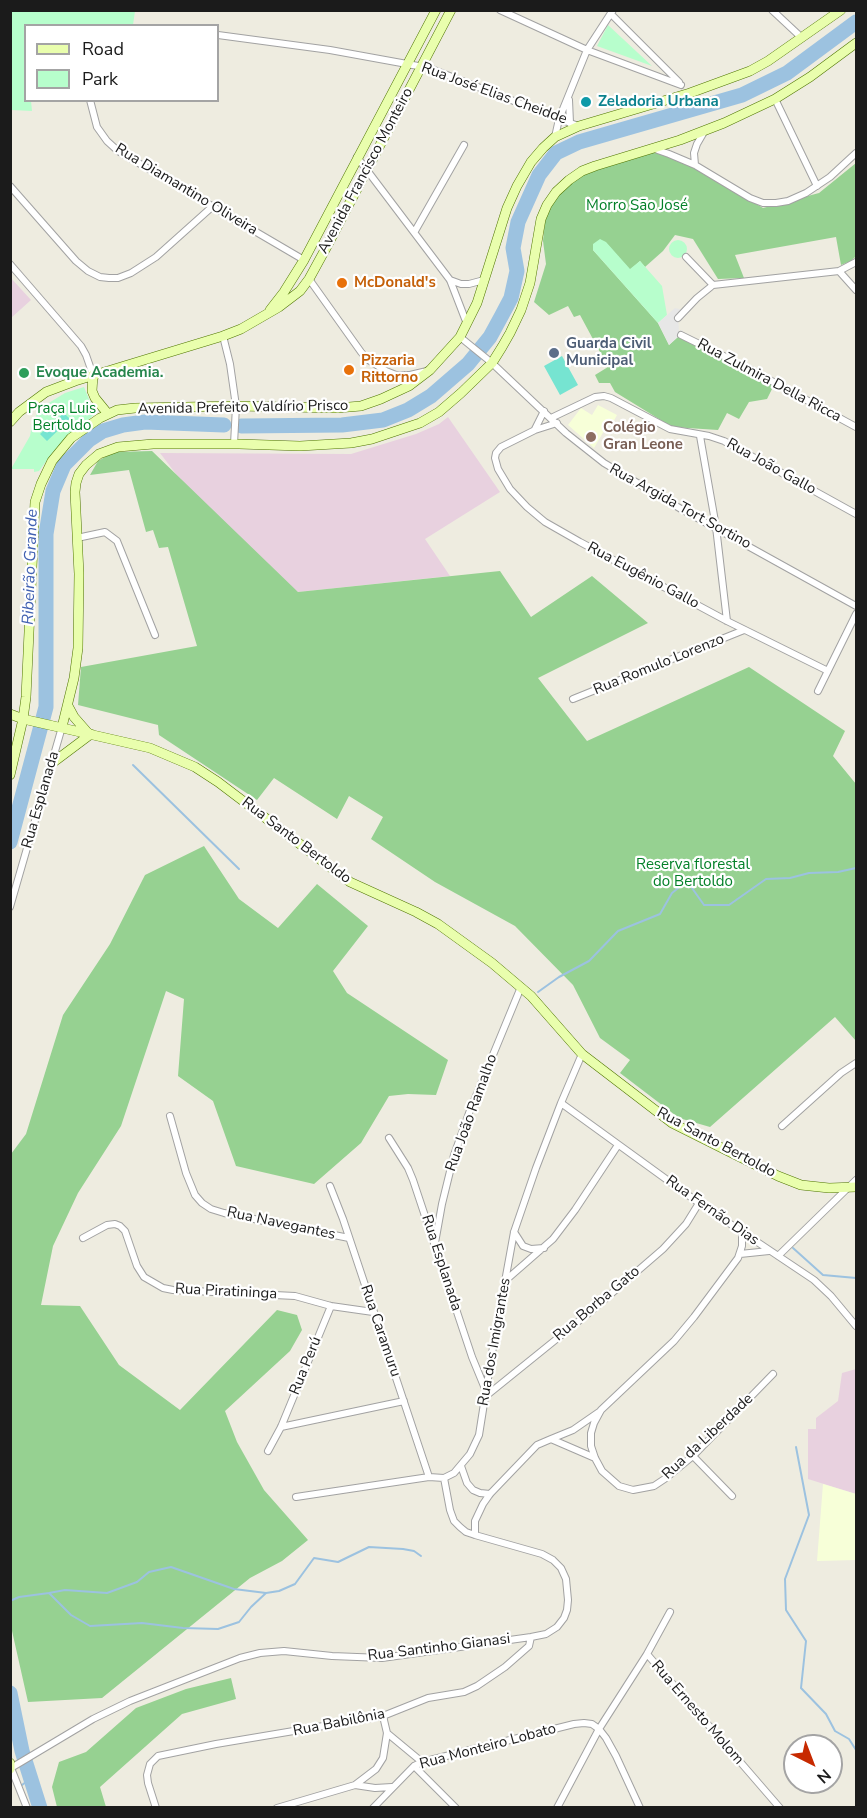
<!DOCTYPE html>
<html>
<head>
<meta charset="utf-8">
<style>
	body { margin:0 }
	#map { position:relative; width:867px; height:1818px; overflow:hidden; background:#eeece0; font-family:"Nunito Sans",sans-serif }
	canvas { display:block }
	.frame { position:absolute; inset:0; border:12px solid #1b1b1b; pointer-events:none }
	.legend { position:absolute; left:24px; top:24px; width:195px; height:78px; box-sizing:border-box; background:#fff; border:2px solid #a4a4a4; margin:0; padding:8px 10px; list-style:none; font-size:18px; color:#1b1b1b }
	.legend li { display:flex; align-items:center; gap:12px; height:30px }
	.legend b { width:30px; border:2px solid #a4a4a4 }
	.north { position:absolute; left:783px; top:1734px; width:60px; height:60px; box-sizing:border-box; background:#fff; border:2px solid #a4a4a4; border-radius:50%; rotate:138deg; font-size:16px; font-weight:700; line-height:24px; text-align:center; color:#1b1b1b }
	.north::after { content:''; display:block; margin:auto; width:21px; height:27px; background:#c72a00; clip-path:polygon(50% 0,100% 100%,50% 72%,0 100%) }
</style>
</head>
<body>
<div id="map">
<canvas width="867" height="1818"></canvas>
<div class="frame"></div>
<ul class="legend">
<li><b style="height:8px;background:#e9fead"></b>Road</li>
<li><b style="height:16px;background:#b7fecc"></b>Park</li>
</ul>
<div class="north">N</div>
</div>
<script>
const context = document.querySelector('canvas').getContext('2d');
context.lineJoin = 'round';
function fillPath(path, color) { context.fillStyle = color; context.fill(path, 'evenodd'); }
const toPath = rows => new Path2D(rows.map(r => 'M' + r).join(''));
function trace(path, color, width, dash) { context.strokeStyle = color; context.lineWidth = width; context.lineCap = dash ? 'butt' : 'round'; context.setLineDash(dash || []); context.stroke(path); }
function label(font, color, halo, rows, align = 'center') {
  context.font = font + ' "Nunito Sans",sans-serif'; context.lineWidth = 4.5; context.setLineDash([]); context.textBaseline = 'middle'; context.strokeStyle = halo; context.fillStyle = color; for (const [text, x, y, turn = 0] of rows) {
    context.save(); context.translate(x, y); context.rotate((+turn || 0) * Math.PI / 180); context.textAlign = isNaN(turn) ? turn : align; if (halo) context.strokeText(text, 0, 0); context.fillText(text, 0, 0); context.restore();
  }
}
const industrial = toPath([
	[10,277,31,300,11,318,10,318],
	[448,417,500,492,425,539,450,576,298,592,253,559,176,474,160,453,351,454,416,434,439,424],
	[856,1369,856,1494,808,1479,808,1429,816,1429,816,1418,838,1401,842,1373]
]);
const education = toPath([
	[598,405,617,415,611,426,608,424,594,448,568,425,581,408,592,415],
	[823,1484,856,1494,856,1560,817,1561]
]);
const forest = toPath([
	[646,151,677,157,711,176,763,208,819,193,856,163,856,256,851,261,841,265,836,237,735,255,744,278,718,279,693,239,675,235,663,251,645,267,640,261,630,270,606,243,593,250,658,323,669,345,679,336,774,385,767,399,749,402,739,419,727,413,718,430,672,427,615,392,610,383,599,383,595,375,608,367,580,315,574,317,568,306,549,315,534,302,546,264,543,241,545,221,554,200,571,180],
	[152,451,298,592,500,571,531,617,592,576,648,623,538,678,587,741,749,667,845,731,833,756,856,784,856,1041,835,1017,710,1127,679,1118,620,1073,630,1060,600,1038,573,985,515,926,435,882,371,839,383,817,349,796,337,819,274,778,257,800,159,735,158,725,78,705,81,667,197,646,168,547,159,548,153,530,146,532,129,470,90,475,98,461,114,452],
	[204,846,239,899,278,928,317,884,368,926,333,971,347,993,448,1060,436,1095,408,1094,389,1096,361,1143,314,1184,236,1166,213,1101,178,1076,184,999,166,991,121,1126,78,1193,53,1246,41,1305,80,1306,119,1365,180,1410,277,1310,297,1315,302,1330,290,1351,225,1411,237,1442,264,1490,308,1540,282,1561,250,1578,102,1698,28,1702,10,1622,11,1154,26,1134,63,1015,110,944,145,875],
	[231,1678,236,1699,182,1714,100,1787,106,1807,57,1807,52,1787,59,1762,86,1752,136,1708,186,1689]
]);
const park = toPath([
	[11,10,135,10,135,11,133,25,26,26,26,100,31,101,32,111,11,110],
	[608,25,652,66,597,46],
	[600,239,606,242,630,269,640,261,662,286,667,315,658,323,593,250,593,244],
	'669 249a9 9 0 1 1 18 0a9 9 0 1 1-18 0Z',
	[84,387,91,404,98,411,53,452,39,471,34,472,34,469,11,469,30,436,32,425,39,409,65,393]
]);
const pitch = toPath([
	[562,356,578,385,560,395,544,366],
	[64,413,70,419,47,441,40,434]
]);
const parking = toPath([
	[675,308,683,310,678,315,679,331,683,330,679,336,669,345,658,323]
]);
const stream = toPath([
	[133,765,239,869],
	[538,992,559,977,589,961,618,931,660,914,672,893,687,881,704,905,729,905,766,879,790,878,809,873,838,872,856,868],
	[793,1248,823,1275,856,1278],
	[796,1447,809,1515,785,1579,786,1610,806,1641,801,1688,826,1714,835,1731,849,1739,856,1750],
	[49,1593,65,1590,107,1593,137,1582,149,1572,171,1567,234,1589,266,1593],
	[10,1601,19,1597,49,1593,71,1615,90,1626,142,1623,183,1628,218,1629,239,1622,251,1607,266,1593,279,1591,295,1584,314,1558,338,1562,369,1547,403,1549,414,1551,421,1556],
	[22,1785,31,1778]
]);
const river = toPath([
	[241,426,342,425,383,420,408,410,431,396,468,364,490,337,502,315,511,298,517,271,513,248,518,222,539,175,556,153,579,142,742,95,787,73,856,22],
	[10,842,46,707,46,534,53,491,64,465,89,440,103,431,123,425,145,422,224,425],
	[10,1693,22,1751,40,1808]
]);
const street = toPath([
	[500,10,587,50,681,85],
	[772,10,802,38],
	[611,14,679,82],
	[218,35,330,50,429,68,578,126],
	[775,99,817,186],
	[90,100,97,127,107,141,118,151,304,260],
	[569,100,570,123],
	[555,137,559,119,587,50,613,10],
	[652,148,669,154,695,165,750,198,763,203,776,203,788,201,806,193,830,177,856,153],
	[357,157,450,280,467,324],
	[695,165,694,153,697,144,704,132],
	[10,186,76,261,88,271,100,277,109,278,118,278,131,273,156,257,213,206],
	[415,231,464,145],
	[686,257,713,285],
	[10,264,81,346,86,355,93,375],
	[839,271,856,290],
	[309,279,361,352,367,359,386,371,396,375,410,375,427,371],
	[450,280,461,284,469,284,484,280],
	[678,318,697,298,713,285,839,271,856,262],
	[681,335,744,366,856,427],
	[223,336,230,364,236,406,234,444],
	[460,337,492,363,566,433,604,463,681,509,856,606],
	[551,418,595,397,604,396,611,398,670,429,709,436,724,441,856,514],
	[557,423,535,430,501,447,496,453,495,458,498,469,510,489,527,507,545,522,580,542,727,621,828,671],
	[535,429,544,411],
	[700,436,716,527,727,621],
	[77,538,105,532,117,541,155,635],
	[818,691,856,614],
	[573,699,744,630],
	[10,907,62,727],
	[561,1103,699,1203,814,1280,831,1296,856,1326],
	[170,1116,186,1173,195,1195,202,1203,211,1209,224,1213,349,1238],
	[782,1126,841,1073,856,1063],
	[389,1138,408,1168,413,1180,472,1357,486,1391],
	[330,1186,343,1219,429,1477],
	[514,1232,523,1246,531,1249,544,1248],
	[742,1232,742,1246,738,1258,694,1317,674,1341,601,1410,594,1423,591,1433,591,1446,595,1458,602,1471,619,1486,633,1490,654,1486,666,1478,693,1456,773,1374],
	[83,1238,107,1225,115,1224,120,1226,125,1231,137,1266,144,1277,163,1288,173,1290,295,1296,331,1306,373,1312],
	[435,1243,442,1204,454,1155,469,1113,521,987],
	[740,1254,769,1251],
	[778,1256,856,1180],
	[506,1280,553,1239,575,1210,618,1145],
	[486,1396,590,1312,663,1249,686,1224,699,1203],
	[281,1427,404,1401],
	[551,1439,573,1430,599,1412],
	[268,1451,281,1427,331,1306],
	[693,1456,732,1496],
	[461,1466,467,1483,473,1490,480,1493,490,1494],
	[296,1497,429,1477,444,1478,454,1473,470,1454,479,1435,492,1353,514,1232,536,1168,561,1103,582,1054],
	[475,1535,475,1521,483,1504,490,1494,537,1445,551,1439,595,1458],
	[670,1612,647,1654,780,1808],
	[387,1733,422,1762],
	[414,1766,456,1808],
	[355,1785,376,1769,383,1758,387,1733,383,1716],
	[27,1808,11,1768,93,1719,130,1701,240,1658,260,1653,284,1651,332,1656,382,1658,531,1637,546,1634,557,1627,564,1618,567,1610,568,1600,566,1579,561,1568,553,1560,542,1554,475,1535,466,1532,460,1527,454,1521,450,1510,444,1478],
	[156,1808,148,1783,147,1775,150,1764,158,1756,216,1744,383,1716,428,1698,464,1692,477,1686,505,1667,529,1646,531,1637],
	[277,1808,355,1785,375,1788,392,1787],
	[373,1808,414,1766,422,1762,574,1724,584,1723,592,1724,599,1729,606,1738,616,1756,640,1808],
	[557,1808,599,1729,647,1654]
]);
const secondary = toPath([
	[270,310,284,292,304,260,436,10],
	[93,375,92,391,95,398,108,414],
	[10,422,19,412,46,392,75,381,223,336,241,329,279,307,300,291,309,279,326,248,451,10],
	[68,706,74,717,88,733],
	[10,714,23,719,150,748,195,767,218,782,350,882,416,912,438,924,492,963,531,996,582,1054,672,1123,778,1176,801,1185,829,1188,856,1187],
	[62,727,74,678,78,648,79,574,75,492,76,483,79,474,86,465,99,454,118,447,153,444,239,444,300,446,351,443,372,439,420,423,439,412,461,393,492,363,502,347,510,333,521,310,530,283,541,219,547,205,556,192,569,180,582,171,595,166,680,140,724,123,775,99,810,77,856,43],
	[51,764,91,734],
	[10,775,23,719,26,697,35,502,41,484,52,461,71,438,100,418,117,410,135,408,236,406,337,408,361,406,381,399,409,386,430,370,460,337,477,303,507,208,517,186,531,162,543,148,555,137,579,126,690,93,750,71,768,61,841,10],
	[10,1763,10,1769]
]);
const markers = [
	[586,102,6,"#0f9aa8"],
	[342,283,6,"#e8710a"],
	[554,353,6,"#5c6f8a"],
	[349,370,6,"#e8710a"],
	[24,373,6,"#2e9e5b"],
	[591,437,6,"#8d6e63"]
];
const streetNames = [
	["Rua José Elias Cheidde",494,94,20],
	["Avenida Francisco Monteiro",366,171,-62],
	["Rua Diamantino Oliveira",186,190,31],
	["Rua Zulmira Della Ricca",769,381,28],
	["Avenida Prefeito Valdírio Prisco",243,408,-1],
	["Rua João Gallo",771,467,29],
	["Rua Argida Tort Sortino",680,507,29],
	["Rua Eugênio Gallo",643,576,28],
	["Rua Romulo Lorenzo",659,665,-22],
	["Rua Esplanada",41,800,-74],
	["Rua Santo Bertoldo",296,841,37],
	["Rua João Ramalho",472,1113,-70],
	["Rua Santo Bertoldo",716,1143,28],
	["Rua Fernão Dias",712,1211,35],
	["Rua Navegantes",281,1224,12],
	["Rua Esplanada",441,1263,72],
	["Rua Piratininga",226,1292,3],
	["Rua Borba Gato",597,1304,-40],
	["Rua Caramuru",380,1331,71],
	["Rua dos Imigrantes",495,1342,-80],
	["Rua Perú",306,1366,-68],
	["Rua da Liberdade",708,1437,-43],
	["Rua Santinho Gianasi",439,1648,-7],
	["Rua Ernesto Molom",697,1713,49],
	["Rua Babilônia",339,1723,-11],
	["Rua Monteiro Lobato",488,1747,-15]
];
const cultureNames = [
	["Zeladoria Urbana",598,102]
];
const parkNames = [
	["Morro São José",637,206],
	["Praça Luis",62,409],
	["Bertoldo",62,426],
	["Reserva florestal",693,865],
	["do Bertoldo",693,882]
];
const foodNames = [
	["McDonald's",354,283],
	["Pizzaria",361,361],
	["Rittorno",361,378]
];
const serviceNames = [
	["Guarda Civil",566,344],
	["Municipal",566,361]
];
const leisureNames = [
	["Evoque Academia.",36,373]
];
const educationNames = [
	["Colégio",603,428],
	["Gran Leone",603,445]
];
const waterNames = [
	["Ribeirão Grande",31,567,-88]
];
fillPath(industrial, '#e8d1df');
fillPath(education, '#f7ffd8');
fillPath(forest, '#96d191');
fillPath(park, '#b7fecc');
fillPath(pitch, '#76e4d1');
fillPath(parking, '#e7e7e7');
trace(stream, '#9cc2e0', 2);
trace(river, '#9cc2e0', 15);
trace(street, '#a2a2a2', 8);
trace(secondary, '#4f7500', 10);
trace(street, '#fff', 6);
trace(secondary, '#e9fead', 9);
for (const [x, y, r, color] of markers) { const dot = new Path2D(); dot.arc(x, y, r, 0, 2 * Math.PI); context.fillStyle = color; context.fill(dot); trace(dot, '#fff', 2); }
label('15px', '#1b1b1b', '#fff', streetNames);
label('bold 15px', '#0d838f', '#fff', cultureNames, 'left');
label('15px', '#038028', '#fff', parkNames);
label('bold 15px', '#c56008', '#fff', foodNames, 'left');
label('bold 15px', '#4e5e75', '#fff', serviceNames, 'left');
label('bold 15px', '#27864d', '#fff', leisureNames, 'left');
label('bold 15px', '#785e54', '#fff', educationNames, 'left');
label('italic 16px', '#4161b1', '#fff', waterNames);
</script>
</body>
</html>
